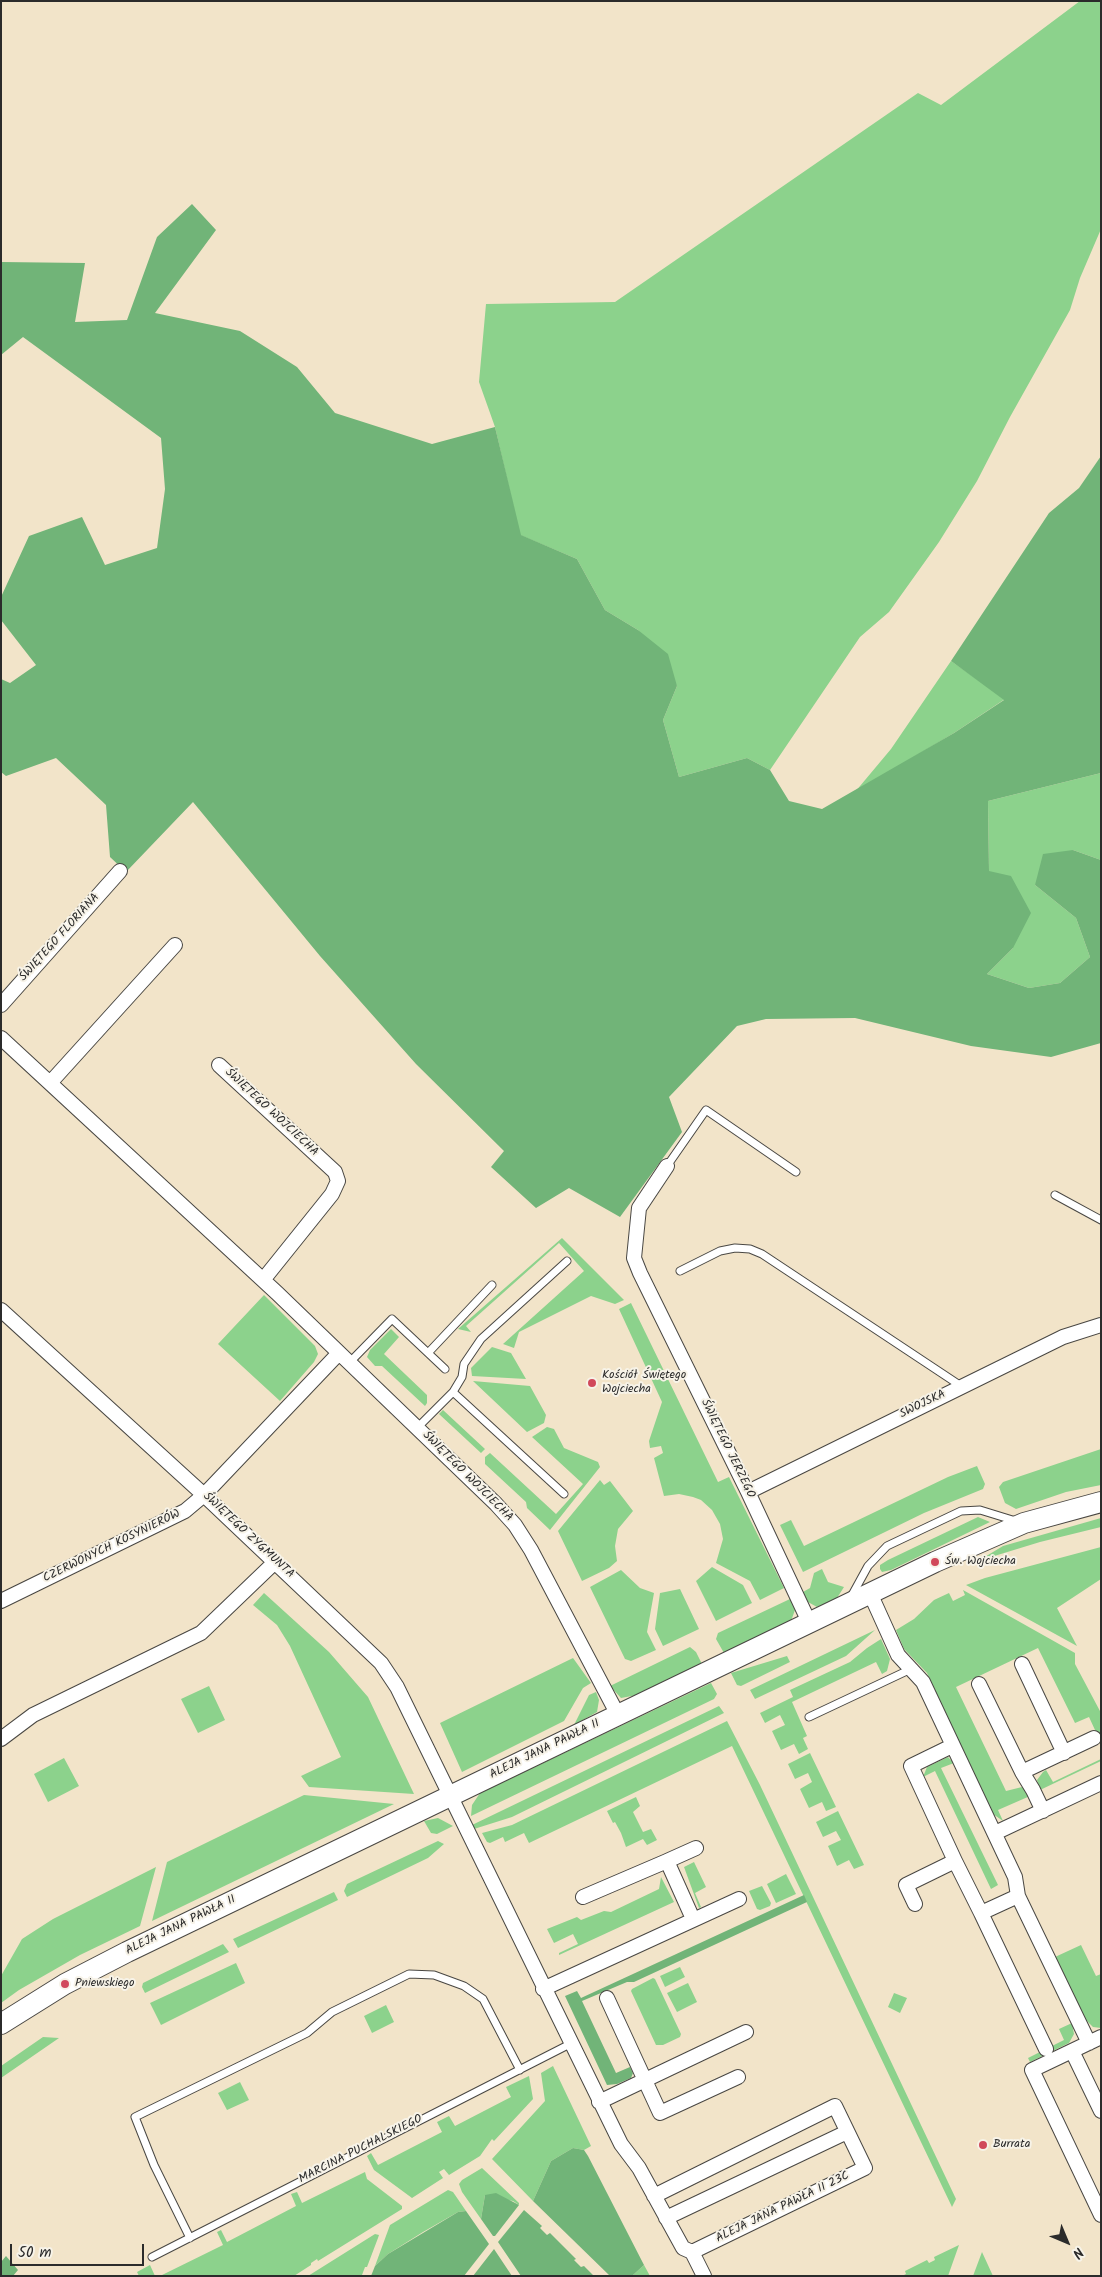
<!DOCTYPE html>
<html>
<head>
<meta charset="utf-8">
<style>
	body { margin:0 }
	#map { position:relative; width:1102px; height:2277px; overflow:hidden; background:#f2e4c9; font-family:Kalam,sans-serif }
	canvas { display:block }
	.frame { position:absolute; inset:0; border:2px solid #2b2b2b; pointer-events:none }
	.north { position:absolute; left:1042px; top:2217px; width:50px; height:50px; -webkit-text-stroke:4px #f7f3e8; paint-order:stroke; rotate:135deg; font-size:14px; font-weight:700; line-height:20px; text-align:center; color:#2b2b2b }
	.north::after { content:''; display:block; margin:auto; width:18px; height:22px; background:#2b2b2b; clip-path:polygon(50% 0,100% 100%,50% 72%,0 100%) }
	.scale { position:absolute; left:10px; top:2244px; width:134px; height:22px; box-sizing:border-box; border:2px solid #2b2b2b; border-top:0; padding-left:6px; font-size:15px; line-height:18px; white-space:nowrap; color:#2b2b2b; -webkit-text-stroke:4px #f7f3e8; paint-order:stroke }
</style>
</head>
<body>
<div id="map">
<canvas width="1102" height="2277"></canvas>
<div class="frame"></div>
<div class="north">N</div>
<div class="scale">50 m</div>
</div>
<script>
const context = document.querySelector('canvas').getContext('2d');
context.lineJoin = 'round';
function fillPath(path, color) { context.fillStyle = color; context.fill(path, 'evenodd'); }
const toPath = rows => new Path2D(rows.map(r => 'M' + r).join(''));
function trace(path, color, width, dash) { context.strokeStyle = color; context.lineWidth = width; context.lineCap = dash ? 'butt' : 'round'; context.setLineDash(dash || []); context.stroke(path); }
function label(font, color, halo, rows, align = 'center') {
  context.font = font + ' Kalam,sans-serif'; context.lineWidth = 4; context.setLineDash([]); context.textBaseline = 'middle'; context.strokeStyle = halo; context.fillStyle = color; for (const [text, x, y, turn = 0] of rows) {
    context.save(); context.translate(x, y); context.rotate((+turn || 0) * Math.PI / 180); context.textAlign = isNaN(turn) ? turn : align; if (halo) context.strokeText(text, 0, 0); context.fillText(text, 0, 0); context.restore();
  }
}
const green = toPath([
	[1080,1,1101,1,1101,229,1080,278,1070,310,1010,417,977,481,939,542,889,612,860,637,770,770,747,758,679,777,663,720,677,686,638,630,605,610,577,559,520,535,495,427,479,382,486,304,615,302,918,93,941,105],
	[951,661,1005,699,954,733,855,792,891,749],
	[1101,773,1101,860,1073,850,1035,885,1076,918,1090,957,1060,983,1029,988,987,974,1013,948,989,871,988,801],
	[562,1238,624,1300,615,1304,591,1296,519,1332,514,1348,503,1344,584,1271,559,1243,466,1326,471,1332,458,1329],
	[264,1295,315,1346,318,1354,314,1362,280,1401,218,1344],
	[631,1303,718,1482,729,1477,784,1588,760,1600,750,1581,716,1563,723,1539,720,1524,712,1510,701,1500,693,1497,679,1494,664,1496,654,1458,663,1453,661,1446,650,1448,649,1441,662,1402,619,1309],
	[391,1329,399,1337,384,1354,427,1395,427,1403,425,1406,382,1366,375,1366,367,1357,370,1350],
	[492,1347,511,1353,526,1379,472,1376,471,1368],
	[473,1381,530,1386,546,1415,544,1423,527,1432],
	[443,1410,485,1449,481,1453,439,1414],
	[547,1427,554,1429,564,1448,598,1462,600,1467,550,1530,527,1508,526,1502,485,1464,485,1457,490,1453,556,1514,583,1484,532,1437],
	[1101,1449,1101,1485,1066,1492,1016,1509,1005,1503,999,1487,1003,1482],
	[977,1466,985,1484,983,1489,924,1513,803,1572,780,1525,791,1520,804,1546,948,1477],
	[600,1480,604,1485,610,1481,633,1511,618,1529,615,1546,617,1561,609,1568,582,1581,558,1531],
	[978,1517,990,1522,891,1570,882,1572,880,1569,880,1565,888,1560],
	[1101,1518,1101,1527,1040,1542,978,1561,1003,1546],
	[1101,1547,1101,1579,1057,1608,1077,1646,966,1585,985,1578],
	[712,1567,743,1585,752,1603,716,1621,696,1581],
	[822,1569,828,1582,844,1587,837,1598,817,1607,808,1602,803,1592,810,1588,814,1573],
	[621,1570,640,1588,654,1593,647,1632,656,1650,631,1661,625,1659,590,1587],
	[680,1589,699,1629,663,1646,655,1629,660,1593],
	[963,1590,1075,1653,1075,1664,1101,1713,1101,1743,1089,1717,1075,1723,1038,1648,956,1687,1006,1791,1022,1787,1030,1796,998,1810,1003,1821,993,1814,927,1673,904,1649,896,1630,914,1619,934,1600,949,1593,953,1601,965,1595],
	[264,1593,329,1652,368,1697,414,1794,309,1787,301,1776,341,1757,290,1646,277,1625,253,1605],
	[790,1599,795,1610,791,1621,724,1653,716,1639,718,1633],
	[875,1630,846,1656,755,1699,750,1690],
	[881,1639,890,1659,887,1671,882,1674,876,1662,792,1702,807,1736,803,1738,808,1749,799,1754,794,1744,781,1750,772,1731,785,1725,780,1715,765,1723,760,1713,793,1697,790,1690,850,1662,867,1648],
	[690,1647,696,1652,702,1664,637,1695,621,1698,610,1686],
	[787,1656,790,1662,741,1686,737,1685,731,1673],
	[573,1658,591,1683,583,1688,564,1721,462,1772,440,1723],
	[711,1683,717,1694,714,1699,471,1816,472,1805,480,1793],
	[209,1686,225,1720,198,1733,181,1699],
	[596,1692,599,1700,597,1712,574,1725,589,1695],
	[719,1706,724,1713,512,1817,474,1829,472,1825],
	[727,1721,760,1785,956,2199,952,2207,732,1746,529,1843,524,1833,505,1842,503,1837,490,1843,487,1842,482,1833,512,1825],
	[810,1753,836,1807,826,1811,822,1802,809,1808,800,1789,812,1782,808,1773,795,1779,788,1764],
	[948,1757,954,1763,941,1768,998,1885,991,1889,935,1771,923,1777,927,1767],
	[64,1758,79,1786,48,1802,34,1774],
	[1101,1759,1101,1761,1040,1790,1037,1780,1043,1772,1046,1770,1053,1782],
	[304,1795,394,1804,152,1921,167,1862],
	[636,1797,640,1806,633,1812,643,1832,651,1829,657,1840,647,1845,643,1839,626,1847,621,1833,615,1822,613,1823,607,1811],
	[838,1811,864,1865,854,1869,849,1860,837,1866,828,1846,841,1840,836,1831,823,1837,816,1822],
	[438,1818,453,1826,437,1834,431,1833,424,1821],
	[438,1841,444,1844,428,1858,347,1897,344,1891,347,1884],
	[694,1862,706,1887,695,1893,701,1907,699,1908,684,1867],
	[156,1867,140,1926,80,1955,19,1990,1,2003,1,1976,22,1939,53,1919],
	[786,1874,796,1894,776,1903,767,1884],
	[661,1877,674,1902,559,1955,559,1953,578,1944,573,1934,554,1943,547,1929,577,1917,581,1920,604,1911,611,1912,659,1889],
	[762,1886,771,1903,770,1906,760,1910,757,1909,749,1891],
	[334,1892,338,1900,238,1948,233,1939],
	[223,1944,229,1952,145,1993,142,1987,143,1983],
	[1081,1945,1096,1976,1101,1974,1101,2028,1093,2027,1086,2020,1055,1957],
	[236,1963,245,1983,161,2025,150,2003],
	[680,1967,685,1977,665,1987,660,1976],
	[653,1978,655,1979,681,2034,680,2037,663,2045,656,2045,631,1991,632,1989],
	[688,1983,697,2002,677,2012,667,1993],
	[894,1993,907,1998,900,2013,888,2007],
	[386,2005,394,2022,372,2033,364,2016],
	[1072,2023,1074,2034,1069,2043,1030,2062,1028,2058,1064,2040,1059,2029],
	[43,2037,59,2038,1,2078,1,2066],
	[553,2066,591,2146,584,2150,573,2148,551,2161,533,2201,492,2159,545,2101,541,2073],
	[529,2076,533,2099,494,2141,492,2139,480,2156,449,2175,444,2169,439,2172,443,2178,412,2198,374,2170,367,2156,371,2153,378,2165,442,2132,437,2122,449,2116,455,2126,511,2097,506,2087],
	[240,2082,249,2100,227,2110,218,2093],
	[482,2168,519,2203,519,2205,513,2201,485,2195,481,2219,462,2192,459,2184,462,2180],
	[365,2172,367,2179,402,2206,402,2209,318,2261,317,2259,311,2263,311,2265,294,2276,160,2276,223,2245,217,2232,221,2230,227,2242,296,2206,291,2194,297,2192,302,2203],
	[448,2190,453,2192,466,2211,458,2212,423,2232,388,2254,375,2266,390,2225],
	[375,2234,379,2235,378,2238,367,2267,365,2267,362,2275,363,2276,308,2276],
	[959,2245,948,2276,902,2276,906,2274,905,2271,927,2260,929,2263,935,2260,934,2257],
	[982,2252,993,2276,973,2276],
	[150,2265,155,2276,139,2276,137,2272],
	[644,2265,650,2276,632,2276]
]);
const forest = toPath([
	[192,204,216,230,155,313,240,331,297,367,335,413,432,444,495,427,521,535,577,559,605,610,638,630,668,654,677,686,663,720,679,777,747,758,770,770,789,801,822,809,954,733,1004,700,951,661,1049,513,1079,488,1101,456,1101,773,988,801,989,871,1011,876,1031,913,1013,948,987,974,1029,988,1060,983,1090,957,1076,918,1035,885,1043,854,1073,850,1101,860,1101,1043,1051,1057,971,1046,855,1018,766,1019,737,1026,669,1097,682,1132,620,1217,569,1188,536,1208,491,1167,504,1151,416,1064,320,956,193,802,126,872,110,857,106,805,56,758,6,776,1,772,1,679,10,683,36,665,1,620,1,597,29,536,82,517,105,565,157,548,165,489,161,438,23,337,1,355,1,262,85,263,75,322,127,320,157,237],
	[804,1895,807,1902,634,1982,627,1982,582,2001,616,2073,630,2067,633,2073,631,2078,617,2084,607,2085,565,1996,577,1991,581,1998],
	[573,2148,584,2150,588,2156,644,2265,632,2276,610,2276,533,2201,551,2161],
	[496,2193,519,2205,495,2236,493,2236,481,2219,485,2195],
	[524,2210,542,2226,540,2228,547,2235,550,2233,576,2259,574,2260,581,2267,584,2266,594,2276,521,2276,498,2242],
	[466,2211,489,2244,464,2276,371,2276,375,2266,388,2254,458,2212],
	[494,2249,512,2276,473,2276],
	[6,2256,18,2270,13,2276,1,2276,1,2262]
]);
const lane = toPath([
	[667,1166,706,1110,796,1172],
	[1055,1195,1101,1220],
	[680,1271,720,1251,735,1248,750,1249,762,1254,961,1386],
	[428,1353,492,1285],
	[349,1363,392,1319,445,1369],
	[453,1392,462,1377,464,1364,481,1339,567,1261],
	[417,1428,453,1392,564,1494],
	[851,1597,868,1566,887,1546,961,1511,980,1510,1019,1522],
	[809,1717,911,1669],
	[190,2238,154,2165,135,2117,307,2033,332,2012,409,1974,434,1975,464,1986,483,1999,520,2070],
	[152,2257,570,2044]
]);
const street = toPath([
	[1,1005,120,871],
	[1,1038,277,1293,496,1504,515,1525,531,1550,618,1715],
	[219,1065,335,1172,338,1181,332,1194,263,1280],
	[50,1083,175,945],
	[667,1166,639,1208,634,1258,640,1273,748,1492,809,1622],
	[1,1310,204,1495,381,1663,397,1687,621,2144,639,2168,683,2248,692,2252,704,2276],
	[748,1492,1063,1337,1101,1325],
	[870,1593,898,1655,923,1682,1015,1877,1018,1896,1089,2043],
	[1,1601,185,1511,204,1495,339,1353],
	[1022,1664,1064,1753],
	[979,1684,1022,1772,1033,1790,1043,1811],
	[1,1739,33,1715,201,1633,275,1562],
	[952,1746,911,1766,955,1861],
	[1022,1772,1094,1738],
	[995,1833,1101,1783],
	[1018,1896,981,1913,1046,2049],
	[583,1897,667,1861],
	[915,1904,906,1885,955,1861,981,1913],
	[693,1919,667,1861,696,1848],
	[543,1989,739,1899],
	[607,1998,660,2113,738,2077],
	[1101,2037,1032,2070,1101,2215],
	[1072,2051,1101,2111],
	[599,2102,746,2032],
	[654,2196,835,2106,865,2168,692,2252],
	[666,2218,847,2132]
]);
const secondary = toPath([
	[1,2024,65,1984,127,1952,935,1562,1024,1523,1101,1502]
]);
const markers = [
	[592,1383,5,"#d1495b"],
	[935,1562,5,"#d1495b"],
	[65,1984,5,"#d1495b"],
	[983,2145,5,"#d1495b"]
];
const streetNames = [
	["ŚWIĘTEGO FLORIANA",60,938,-48],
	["ŚWIĘTEGO WOJCIECHA",271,1113,43],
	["SWOJSKA",923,1405,-26],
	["ŚWIĘTEGO JERZEGO",727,1449,64],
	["ŚWIĘTEGO WOJCIECHA",467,1477,45],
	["ŚWIĘTEGO ZYGMUNTA",248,1536,43],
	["CZERWONYCH KOSYNIERÓW",112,1547,-26],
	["ALEJA JANA PAWŁA II",545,1750,-26],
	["ALEJA JANA PAWŁA II",181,1926,-26],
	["MARCINA PUCHALSKIEGO",361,2150,-27],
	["ALEJA JANA PAWŁA II 23C",783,2208,-26]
];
const poiNames = [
	["Kościół Świętego",602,1376],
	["Wojciecha",602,1390],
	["Św. Wojciecha",945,1562],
	["Pniewskiego",75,1984],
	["Burrata",993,2145]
];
fillPath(green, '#8cd28c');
fillPath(forest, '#71b478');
trace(lane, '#494743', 9);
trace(street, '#494743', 16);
trace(secondary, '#494743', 22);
trace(lane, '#fff', 7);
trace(street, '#fff', 14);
trace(secondary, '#fff', 20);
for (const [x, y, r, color] of markers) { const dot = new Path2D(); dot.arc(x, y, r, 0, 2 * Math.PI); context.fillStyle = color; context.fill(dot); trace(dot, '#f7f3e8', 2); }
label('12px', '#2b2b2b', '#f7f3e8', streetNames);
label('12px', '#2b2b2b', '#f7f3e8', poiNames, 'left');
</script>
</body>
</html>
